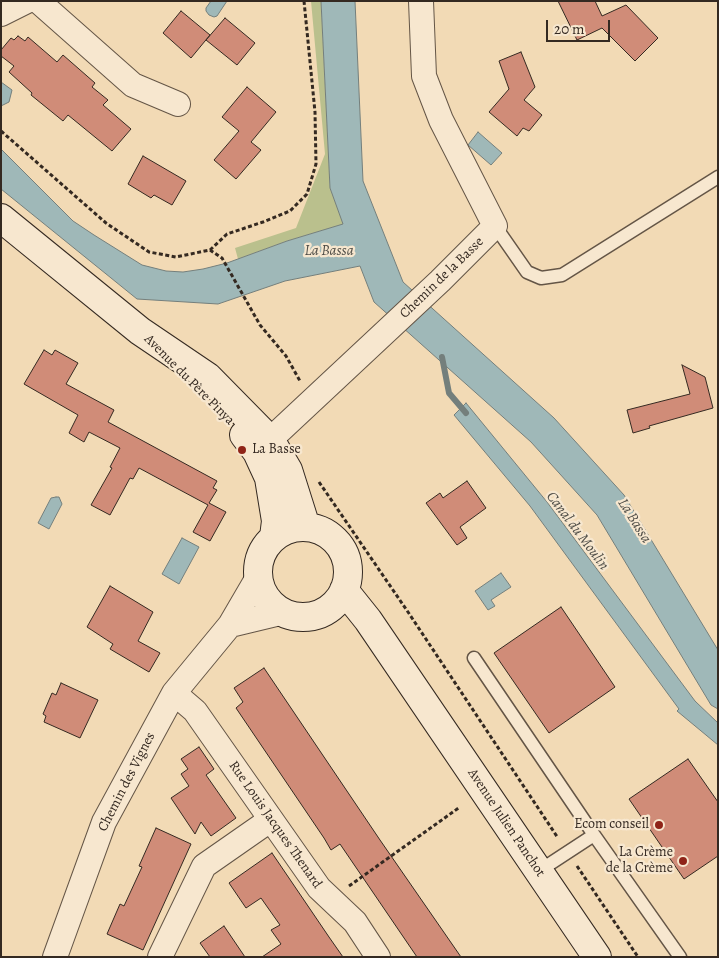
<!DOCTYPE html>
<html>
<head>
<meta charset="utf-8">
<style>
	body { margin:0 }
	#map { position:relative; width:719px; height:958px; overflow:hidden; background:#f2dab5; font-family:Alegreya,serif }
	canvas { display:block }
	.frame { position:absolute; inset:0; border:2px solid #342921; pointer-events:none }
	.scale { position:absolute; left:546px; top:20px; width:64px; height:22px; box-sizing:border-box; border:2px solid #342921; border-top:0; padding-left:6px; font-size:15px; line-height:18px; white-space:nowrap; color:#342921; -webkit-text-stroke:4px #f7e7cf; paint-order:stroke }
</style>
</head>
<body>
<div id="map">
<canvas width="719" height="958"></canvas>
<div class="frame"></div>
<div class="scale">20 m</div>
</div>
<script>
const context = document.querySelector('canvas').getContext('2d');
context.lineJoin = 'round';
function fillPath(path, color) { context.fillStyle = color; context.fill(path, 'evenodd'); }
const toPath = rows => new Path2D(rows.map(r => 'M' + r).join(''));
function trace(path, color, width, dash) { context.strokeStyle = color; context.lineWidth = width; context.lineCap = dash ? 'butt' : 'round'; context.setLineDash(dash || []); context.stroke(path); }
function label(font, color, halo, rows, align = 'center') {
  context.font = font + ' Alegreya,serif'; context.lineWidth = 4.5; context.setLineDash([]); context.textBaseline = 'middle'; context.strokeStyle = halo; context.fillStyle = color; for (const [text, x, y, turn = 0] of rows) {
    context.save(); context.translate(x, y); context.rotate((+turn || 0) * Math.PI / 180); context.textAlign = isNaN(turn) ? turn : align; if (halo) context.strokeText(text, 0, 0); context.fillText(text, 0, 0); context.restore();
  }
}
const green = toPath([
	[311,1,321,1,330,188,344,224,287,241,238,259,235,248,296,228,325,154]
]);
const water = toPath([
	[211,1,227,1,217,16,214,17,209,15,206,11,206,8,211,1],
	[321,1,355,1,363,181,403,282,554,418,624,495,718,650,718,709,711,705,597,515,531,442,374,302,360,266,285,281,218,304,137,299,1,189,1,149,73,221,94,235,142,265,166,271,183,272,203,269,227,263,287,241,343,224,330,188,321,1],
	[1,82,12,90,9,102,1,106,1,82],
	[478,132,502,153,491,165,468,145,478,132],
	[466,403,547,502,695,701,718,723,718,745,677,711,679,709,530,506,454,415,466,403],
	[56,497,59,497,62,504,49,529,38,523,51,498,56,497],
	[182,538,199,547,179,584,162,574,182,538],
	[501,573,511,587,491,600,495,606,488,610,475,591,501,573]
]);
const stream = toPath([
	[442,357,449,393,466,413]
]);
const building = toPath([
	[558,1,595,1,602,16,626,5,658,38,635,61,602,28,577,40,558,1],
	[181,11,210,35,191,58,163,33,181,11],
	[225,18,255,43,237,65,206,40,225,18],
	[18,36,25,41,28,37,57,62,63,55,95,83,92,87,108,100,103,105,131,129,112,151,68,115,63,121,31,95,32,93,9,72,14,66,1,56,1,50,11,38,14,40,18,36],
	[521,52,535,87,524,100,542,115,529,131,523,128,517,136,489,112,509,89,499,61,521,52],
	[247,87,276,112,251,142,261,150,236,179,214,160,239,131,222,117,247,87],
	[143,156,186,181,172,205,154,195,151,198,128,184,143,156],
	[44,350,52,355,55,350,78,363,66,384,114,410,108,422,217,481,213,488,217,490,209,503,226,512,210,541,193,532,208,505,139,468,133,479,130,478,110,515,91,505,112,468,110,467,120,448,89,432,84,442,69,433,78,415,24,384,44,350],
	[682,365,705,377,713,408,649,426,650,428,633,433,627,410,690,394,682,365],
	[467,481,486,508,460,527,467,538,457,545,426,503,440,493,443,498,467,481],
	[110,586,153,612,138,641,160,653,149,672,110,649,113,644,87,627,110,586],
	[561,607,615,687,549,733,494,653,561,607],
	[264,668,380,840,461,957,417,957,340,844,331,850,324,838,236,708,243,702,234,688,264,668],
	[61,683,98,700,80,738,44,722,46,716,43,714,52,693,56,695,61,683],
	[199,747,214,769,206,775,236,818,211,836,201,822,195,834,171,798,189,786,181,774,188,769,181,759,199,747],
	[688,759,718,802,718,856,684,879,629,799,688,759],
	[156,828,191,844,143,950,107,934,120,904,124,906,142,867,139,866,156,828],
	[272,853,329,937,343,957,262,957,281,944,271,930,280,925,261,898,246,908,229,883,272,853],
	[224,926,245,957,210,957,200,943,224,926]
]);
const path = toPath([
	[1,131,106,223,149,252,176,257,210,250,222,258,260,325,286,356,300,381],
	[210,250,227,234,263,222,290,211,307,194,316,164,315,112,304,1],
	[319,482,408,612,558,838],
	[577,866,638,957],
	[349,886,460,807]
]);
const service = toPath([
	[495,226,527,272,541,278,562,275,718,177],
	[474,658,594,835],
	[539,871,594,835,680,957]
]);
const minor = toPath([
	[38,1,133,85,178,104],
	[1,14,27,1],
	[257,452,440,281,495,226,441,120,424,76,421,1],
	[230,625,284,612],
	[174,693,195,711,319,888,355,922,378,957],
	[55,957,104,822,174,693,230,625,258,577],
	[160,957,204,866,270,820]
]);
const secondary = toPath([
	[1,218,140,331,208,377,271,441,288,470,306,527],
	[244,435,257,452,269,478,276,521,274,537],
	'258 572a45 45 0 1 1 90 0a45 45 0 1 1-90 0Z',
	[344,590,368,620,597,957]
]);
const markers = [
	[242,450,5,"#8f2418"],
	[659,825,5,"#8f2418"],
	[683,861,5,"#8f2418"]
];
const streetNames = [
	["Chemin de la Basse",442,278,-44],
	["Avenue du Père Pinya",189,380,45],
	["Chemin des Vignes",127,782,-63],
	["Avenue Julien Panchot",506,823,56],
	["Rue Louis Jacques Thenard",275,825,55]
];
const poiNames = [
	["La Basse",252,450,"left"],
	["Ecom conseil",649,825],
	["La Crème",673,853],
	["de la Crème",673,869]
];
const waterNames = [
	["La Bassa",329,251],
	["La Bassa",634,521,58],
	["Canal du Moulin",577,531,53]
];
fillPath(green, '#bac08d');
fillPath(water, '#9fb8b8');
trace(water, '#747f7c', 1);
trace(stream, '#747f7c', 6);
fillPath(building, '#d08c78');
trace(building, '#342921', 1);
trace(service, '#645546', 15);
trace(minor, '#645546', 26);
trace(secondary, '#342921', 30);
trace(path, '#342921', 3, [4, 2.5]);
trace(service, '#f7e7cf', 12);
trace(minor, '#f7e7cf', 24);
trace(secondary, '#f7e7cf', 28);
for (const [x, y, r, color] of markers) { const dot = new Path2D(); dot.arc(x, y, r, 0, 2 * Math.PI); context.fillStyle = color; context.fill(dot); trace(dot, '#f7e7cf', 2); }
label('14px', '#342921', '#f7e7cf', streetNames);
label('14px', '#342921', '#f7e7cf', poiNames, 'right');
label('italic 15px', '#4f4d47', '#f7e7cf', waterNames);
</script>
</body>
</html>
